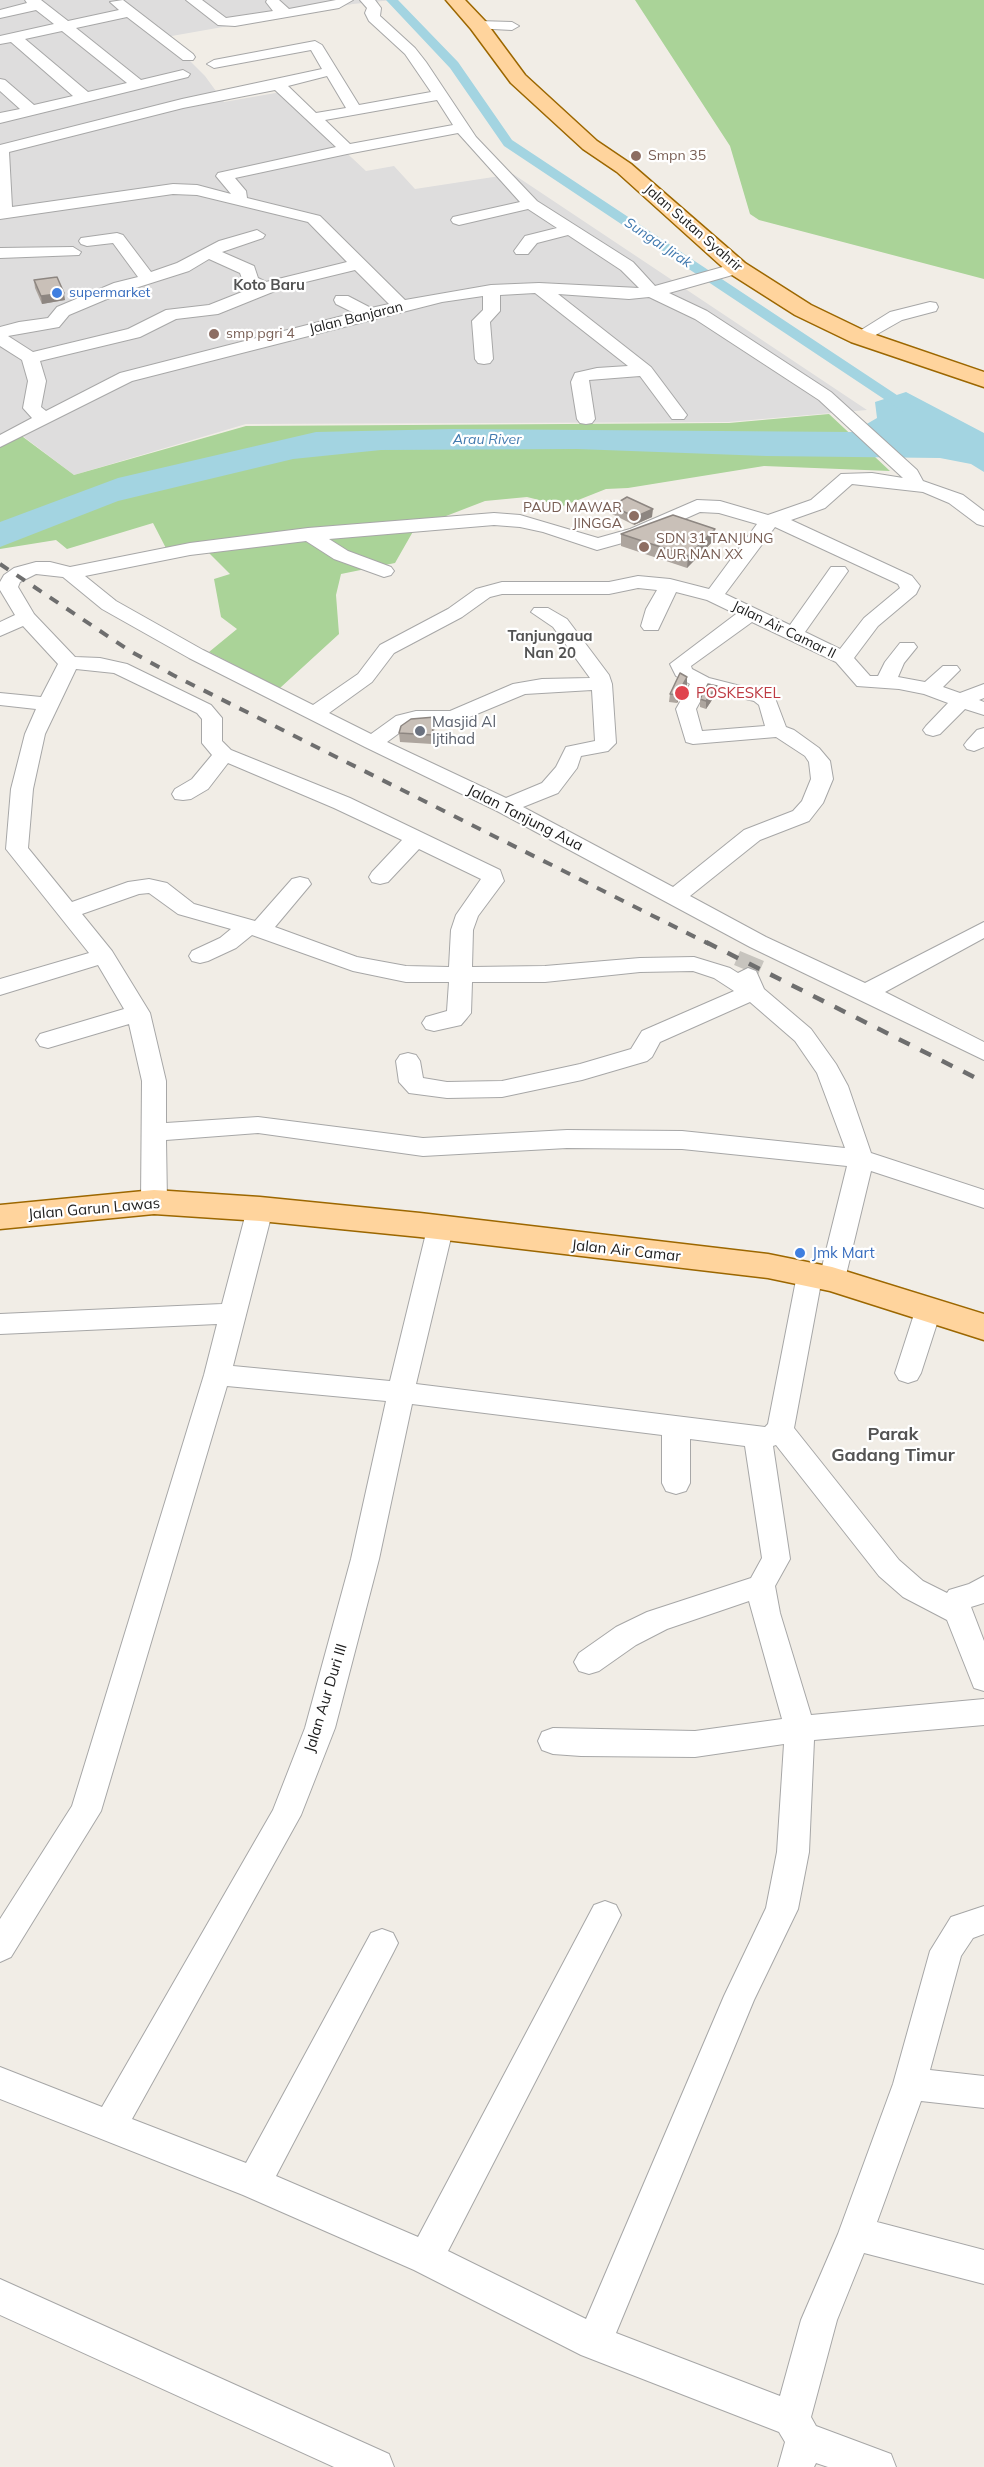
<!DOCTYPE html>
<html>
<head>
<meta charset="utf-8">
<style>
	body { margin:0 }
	canvas { display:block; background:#f1ede6 }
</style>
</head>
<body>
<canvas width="984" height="2467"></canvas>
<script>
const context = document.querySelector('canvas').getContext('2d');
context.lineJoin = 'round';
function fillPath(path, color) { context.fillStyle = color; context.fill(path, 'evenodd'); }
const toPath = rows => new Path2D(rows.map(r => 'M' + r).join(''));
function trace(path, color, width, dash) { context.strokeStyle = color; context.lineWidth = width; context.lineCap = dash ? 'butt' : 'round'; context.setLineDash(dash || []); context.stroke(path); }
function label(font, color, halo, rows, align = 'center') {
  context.font = font + ' Mulish,sans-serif'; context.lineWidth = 4.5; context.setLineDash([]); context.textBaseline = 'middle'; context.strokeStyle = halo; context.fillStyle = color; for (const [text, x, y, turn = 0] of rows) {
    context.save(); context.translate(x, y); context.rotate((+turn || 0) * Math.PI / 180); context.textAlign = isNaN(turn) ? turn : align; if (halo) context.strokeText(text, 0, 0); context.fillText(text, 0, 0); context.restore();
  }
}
const residential = toPath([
	[0,0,393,0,353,4,166,37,205,76,224,102,281,92,366,171,394,166,415,189,513,174,867,410,728,422,246,424,74,475,20,434,0,444]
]);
const forest = toPath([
	[635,0,984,0,984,279,759,220,750,214,730,146],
	[829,414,890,471,764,466,628,488,606,489,563,506,527,497,485,501,415,528,395,563,341,574,336,595,339,634,280,688,209,652,237,629,221,617,214,579,230,574,205,549,169,554,153,523,67,549,56,540,0,549,0,444,19,434,74,475,246,426,729,423]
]);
const water = toPath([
	[906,392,984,433,984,472,971,464,940,458,766,456,577,449,381,450,293,459,118,501,0,547,0,522,118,478,316,432,453,429,853,432,877,418,875,402]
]);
const canal = toPath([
	[386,0,398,0,458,62,512,140,918,409,920,412,918,415,908,415,504,146,450,68,386,0]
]);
const minorTunnel = toPath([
	[746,970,752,956]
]);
const minor = toPath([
	[25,0,41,0,68,21,119,10,110,2,123,0,193,54,195,57,193,60,183,60,127,17,76,28,141,80,183,70,190,74,188,77,0,123,0,113,20,109,0,91,0,79,5,80,34,105,73,96,11,42,0,44,0,36,54,24,36,10,0,18,0,10,27,3,25,0],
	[62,31,127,83,88,92,25,39,62,31],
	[186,0,202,0,226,18,273,11,266,2,267,0,279,0,289,9,336,0,353,0,339,8,235,26,218,25,186,0],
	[360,0,375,0,381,8,380,16,415,48,426,62,476,137,537,201,633,262,655,286,737,263,743,264,745,268,743,272,669,293,707,311,831,392,917,470,923,481,963,495,984,511,984,526,977,524,949,503,923,492,852,484,825,508,791,520,912,576,920,586,916,594,878,626,854,658,870,676,878,676,885,662,900,643,914,643,917,647,904,663,898,677,925,682,943,666,957,666,960,670,943,687,960,693,984,684,984,698,979,700,984,702,984,715,965,709,940,734,933,736,926,734,923,730,926,726,948,703,924,694,899,689,857,686,836,662,752,622,691,666,692,669,709,678,768,693,775,698,786,727,794,730,819,748,830,761,833,779,823,803,809,821,760,840,690,896,766,937,865,983,984,922,984,938,885,992,984,1042,984,1060,750,947,497,811,365,747,189,658,102,609,63,577,36,574,20,582,18,587,34,614,75,657,100,658,127,664,211,705,222,718,222,741,231,750,350,798,500,870,504,881,478,916,473,930,472,967,545,966,640,958,694,957,730,968,738,973,748,968,756,971,764,989,811,1029,836,1064,848,1086,871,1153,984,1190,984,1208,871,1171,845,1279,841,1286,832,1288,821,1283,794,1428,899,1560,923,1581,947,1593,949,1590,969,1584,984,1576,984,1603,971,1607,984,1641,984,1691,974,1688,947,1620,903,1597,879,1576,776,1445,773,1446,790,1559,775,1586,780,1613,811,1715,984,1699,984,1725,814,1740,809,1852,798,1909,754,2000,616,2333,780,2396,801,2320,838,2234,893,2084,930,1951,951,1917,984,1906,984,1934,973,1938,961,1956,930,2070,984,2076,984,2108,921,2101,877,2222,984,2250,984,2284,864,2253,837,2320,811,2417,816,2426,891,2454,896,2467,828,2467,816,2463,814,2467,778,2467,785,2442,779,2432,581,2355,414,2270,243,2195,0,2099,0,2067,102,2107,273,1810,305,1728,351,1559,386,1401,227,1386,101,1811,11,1957,0,1962,0,1919,72,1806,204,1375,217,1324,0,1334,0,1314,222,1304,247,1209,251,1203,260,1200,269,1203,273,1209,233,1366,390,1381,427,1229,431,1223,440,1220,449,1223,453,1229,416,1384,765,1427,768,1424,797,1275,801,1268,810,1266,819,1268,821,1271,847,1166,682,1149,567,1148,423,1156,258,1133,166,1140,167,1202,163,1208,154,1211,145,1208,141,1202,142,1081,129,1024,48,1048,40,1046,36,1040,40,1034,124,1009,98,965,0,995,0,979,89,953,6,849,11,789,25,734,36,709,0,705,0,693,41,697,58,664,23,626,0,636,0,622,15,615,0,590,0,582,4,575,14,568,36,562,50,562,70,567,190,543,308,528,494,513,520,515,598,538,630,529,697,500,720,501,768,515,811,500,841,474,872,473,903,478,819,400,695,319,649,297,629,299,558,294,651,367,687,415,684,419,672,419,640,376,589,380,595,419,592,423,586,424,580,423,577,419,571,382,575,373,597,368,628,366,535,293,500,295,500,311,490,322,493,359,490,363,484,364,478,363,475,359,472,321,483,310,483,296,442,302,132,381,0,447,0,435,32,418,23,408,28,381,22,360,0,346,0,327,19,322,48,318,57,307,114,283,138,277,113,243,87,246,81,244,79,241,81,238,117,233,123,235,151,272,177,263,219,241,257,230,265,235,263,238,222,252,254,266,258,278,266,282,347,262,308,222,197,195,173,194,0,219,0,145,182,99,322,69,311,50,214,68,207,64,214,60,315,41,322,45,359,105,431,92,405,54,369,21,365,13,367,8,360,0],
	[327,76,346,108,316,113,288,86,327,76],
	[275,90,336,147,218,173,216,176,231,194,197,185,173,184,12,207,9,152,183,108,275,90],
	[437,100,453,125,350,144,325,120,437,100],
	[458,133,520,202,453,217,451,220,453,223,459,225,528,209,557,228,525,236,514,251,516,254,528,254,537,243,568,235,621,270,639,288,539,283,491,285,405,300,320,216,247,198,246,191,235,178,347,154,458,133],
	[209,259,240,273,244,284,252,288,209,305,166,310,128,329,33,352,8,336,59,327,69,315,126,291,189,271,209,259],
	[355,270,389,304,371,308,348,296,336,296,334,300,336,304,354,313,120,373,46,411,41,407,46,381,40,361,140,337,176,319,218,314,285,287,355,270],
	[700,512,719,513,757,524,709,589,670,579,638,576,609,582,502,582,476,589,448,609,380,645,358,674,313,705,203,650,116,601,85,576,190,555,306,541,334,559,384,577,391,575,394,571,391,567,348,551,329,539,494,525,520,527,543,532,597,550,644,537,700,512],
	[775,527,898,584,900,588,864,618,840,649,805,632,848,571,845,567,831,567,790,625,725,594,775,527],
	[638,588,657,590,646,609,641,626,644,630,658,630,676,592,707,600,736,614,670,664,676,676,690,684,676,709,686,742,693,744,776,737,805,756,809,762,811,779,802,801,793,811,744,830,673,887,523,807,558,793,577,768,581,756,608,751,616,743,612,684,609,675,567,619,548,608,534,608,531,612,553,627,590,678,542,679,513,684,450,711,416,711,396,716,371,734,329,713,372,682,394,653,462,617,490,597,502,594,609,594,638,588],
	[76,669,114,673,197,713,202,719,202,743,212,755,192,779,175,789,172,794,175,799,183,800,191,799,208,789,228,763,334,808,402,840,372,872,369,877,372,882,380,884,388,882,419,849,481,879,456,915,451,930,449,967,406,966,357,957,275,927,311,884,308,879,300,877,292,879,255,921,194,904,167,883,149,879,128,882,72,902,28,848,33,789,45,734,76,669],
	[707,689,754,701,759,705,765,726,702,731,696,709,707,689],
	[592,690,595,741,566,747,556,767,542,783,506,798,387,742,410,725,460,721,525,694,592,690],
	[149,893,178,914,231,929,220,938,192,951,189,956,192,961,200,963,208,961,236,948,252,935,353,971,406,982,449,982,447,1011,426,1017,422,1023,426,1029,434,1031,461,1025,467,1018,471,1013,472,982,545,982,640,972,693,971,714,978,734,991,642,1031,631,1049,580,1064,502,1081,447,1082,423,1078,420,1061,416,1055,408,1053,400,1055,396,1061,399,1082,409,1093,447,1098,502,1097,582,1080,647,1061,652,1057,660,1042,750,1002,795,1041,817,1073,845,1148,682,1131,567,1130,423,1138,258,1117,166,1123,166,1081,150,1013,112,951,82,914,139,894,149,893],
	[412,1404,662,1435,662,1483,666,1491,676,1494,686,1491,690,1483,690,1439,745,1446,762,1558,751,1578,647,1612,616,1627,579,1653,574,1662,579,1671,589,1674,599,1671,636,1645,667,1629,749,1601,782,1719,695,1731,553,1728,542,1732,538,1741,542,1750,553,1754,581,1756,695,1757,784,1744,777,1852,766,1908,724,1996,586,2319,448,2251,616,1925,621,1915,616,1905,605,1901,594,1905,418,2237,276,2176,393,1953,398,1943,393,1933,382,1929,371,1933,246,2163,132,2119,301,1815,335,1728,379,1559,412,1404],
	[478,21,512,22,519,26,512,30,473,28,471,25,473,22,478,21],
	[73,247,81,252,79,255,0,258,0,248,73,247],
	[930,302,936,303,938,307,936,311,902,320,865,341,859,342,853,341,850,337,890,312,930,302],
	[984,728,984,747,974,751,967,749,964,745,967,741,977,730,984,728],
	[929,1298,938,1301,942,1308,921,1373,917,1380,908,1383,899,1380,895,1373,916,1308,920,1301,929,1298],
	[0,2279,389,2454,394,2467,334,2467,0,2315,0,2279]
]);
const major = toPath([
	[446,0,465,0,485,21,525,75,597,141,631,164,745,263,811,305,867,332,984,372,984,387,851,342,795,315,729,273,617,172,583,149,511,83,471,29,446,0],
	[154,1190,260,1197,420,1213,768,1254,832,1267,984,1314,984,1340,830,1291,768,1278,420,1237,260,1221,154,1214,0,1229,0,1205,154,1190]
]);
const railFar1 = toPath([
	[0,564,130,651,173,675,709,944]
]);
const rail = toPath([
	[706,942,984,1082]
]);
const wall = toPath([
	[34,280,65,300,42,304,35,288],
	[612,506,652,517,634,525,612,514],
	[621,534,714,540,687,568,621,546],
	[687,685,677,703,669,702,670,694],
	[716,694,706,709,700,707,700,699],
	[435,725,432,744,400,742,399,733]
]);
const shadedWall = toPath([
	[64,293,65,300,42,304,41,296],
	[653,509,652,517,634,525,635,517],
	[715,529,714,540,687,568,688,556],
	[687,677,687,685,677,703,677,695],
	[717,686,716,694,706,709,706,701],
	[435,717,435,725,432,744,432,735]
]);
const building = toPath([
	[57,277,64,293,41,296,34,280,57,277],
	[627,497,653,509,635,517,612,506,627,497],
	[673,515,715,529,688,556,621,534,673,515],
	[680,673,687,677,677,695,670,694,680,673],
	[708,684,717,686,706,701,700,699,708,684],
	[435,717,432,735,399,733,401,726,411,719,435,717]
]);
const markers = [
	[636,156,6,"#8d6e63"],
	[57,293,6,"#3f7fe0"],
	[214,334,6,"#8d6e63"],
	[634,516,6,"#8d6e63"],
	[644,547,6,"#8d6e63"],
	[682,693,8,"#e0444e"],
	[420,731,6,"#6b7280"],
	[800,1253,6,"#3f7fe0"]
];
const farEducationnames = [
	["Smpn 35",648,156],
	["smp pgri 4",226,334],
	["PAUD MAWAR",622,508,"right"],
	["JINGGA",622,524,"right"],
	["SDN 31 TANJUNG",656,539],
	["AUR NAN XX",656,555]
];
const farStreetnames = [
	["Jalan Sutan Syahrir",693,228,41],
	["Jalan Banjaran",356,318,-14],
	["Jalan Air Camar II",784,630,26]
];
const farWaternames = [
	["Sungai Jirak",658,243,34],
	["Arau River",487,440]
];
const farShopnames = [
	["supermarket",69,293]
];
const farQuarternames = [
	["Koto Baru",269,285],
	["Tanjungaua",550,636],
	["Nan 20",550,653]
];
const healthNames = [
	["POSKESKEL",696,693]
];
const worshipNames = [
	["Masjid Al",432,722],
	["Ijtihad",432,739]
];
const streetNames = [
	["Jalan Tanjung Aua",525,818,27],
	["Jalan Garun Lawas",94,1209,-5],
	["Jalan Air Camar",626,1251,6],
	["Jalan Aur Duri III",326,1698,-73]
];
const shopNames = [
	["Jmk Mart",812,1253]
];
const quarterNames = [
	["Parak",893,1435],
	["Gadang Timur",893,1456]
];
fillPath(residential, '#dedddd');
fillPath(forest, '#aad398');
fillPath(water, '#a3d4e1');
fillPath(canal, '#a3d4e1');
trace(minorTunnel, '#c7c4be', 26, [26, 13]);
trace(minor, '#a7a7a7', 2);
trace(major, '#9c6700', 3);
fillPath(minor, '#fff');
fillPath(major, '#ffd49d');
trace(railFar1, '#6e6e6e', 4, [10, 10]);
trace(rail, '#6e6e6e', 4.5, [12, 12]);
fillPath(wall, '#ada59e');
fillPath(shadedWall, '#8d8681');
fillPath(building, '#c9c0b8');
trace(building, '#8d8681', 1.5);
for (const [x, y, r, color] of markers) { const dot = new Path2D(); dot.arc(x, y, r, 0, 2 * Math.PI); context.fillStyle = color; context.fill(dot); trace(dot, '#fff', 2); }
label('14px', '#785e54', '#fff', farEducationnames, 'left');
label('14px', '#202020', '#fff', farStreetnames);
label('italic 14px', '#427aaf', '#fff', farWaternames);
label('14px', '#366cbe', '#fff', farShopnames, 'left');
label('bold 15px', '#535353', '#fff', farQuarternames);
label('15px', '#be3a42', '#fff', healthNames, 'left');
label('15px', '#5b616d', '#fff', worshipNames, 'left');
label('15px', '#202020', '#fff', streetNames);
label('15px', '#366cbe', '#fff', shopNames, 'left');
label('bold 18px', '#535353', '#fff', quarterNames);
</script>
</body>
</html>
